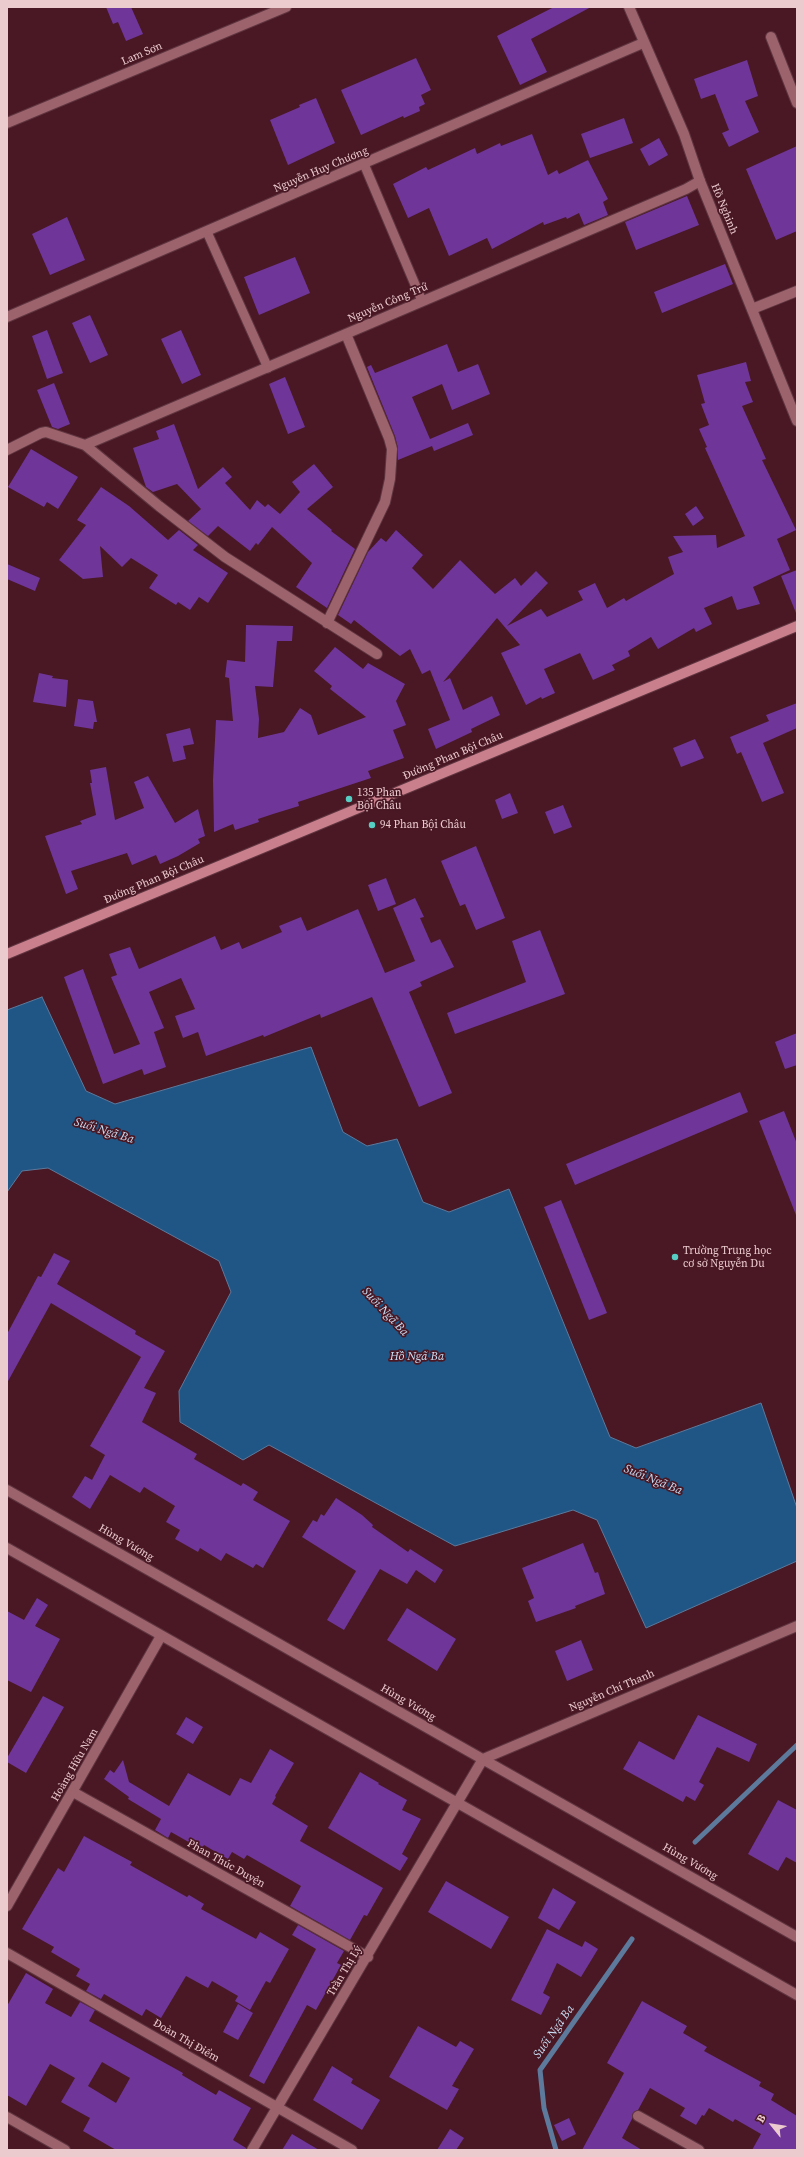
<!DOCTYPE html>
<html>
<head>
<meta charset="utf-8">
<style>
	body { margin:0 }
	#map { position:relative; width:804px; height:2157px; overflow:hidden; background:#491824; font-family:"Source Serif 4",serif }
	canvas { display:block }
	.frame { position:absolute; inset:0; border:8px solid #eccbcf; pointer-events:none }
	.north { position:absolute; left:752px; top:2105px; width:40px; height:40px; -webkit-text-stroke:3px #491824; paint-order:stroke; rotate:300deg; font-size:11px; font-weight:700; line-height:16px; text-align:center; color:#eccbcf }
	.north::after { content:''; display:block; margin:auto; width:14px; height:18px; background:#eccbcf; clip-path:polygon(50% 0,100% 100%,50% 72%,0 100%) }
</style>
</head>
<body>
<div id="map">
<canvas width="804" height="2157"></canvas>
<div class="frame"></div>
<div class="north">B</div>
</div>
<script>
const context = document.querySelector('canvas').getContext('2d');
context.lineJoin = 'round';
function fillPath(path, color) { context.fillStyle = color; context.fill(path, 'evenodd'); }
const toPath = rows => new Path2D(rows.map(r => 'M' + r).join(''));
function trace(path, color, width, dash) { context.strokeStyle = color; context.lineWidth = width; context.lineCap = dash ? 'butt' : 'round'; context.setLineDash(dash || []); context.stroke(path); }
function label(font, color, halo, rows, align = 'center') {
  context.font = font + ' "Source Serif 4",serif'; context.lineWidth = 3.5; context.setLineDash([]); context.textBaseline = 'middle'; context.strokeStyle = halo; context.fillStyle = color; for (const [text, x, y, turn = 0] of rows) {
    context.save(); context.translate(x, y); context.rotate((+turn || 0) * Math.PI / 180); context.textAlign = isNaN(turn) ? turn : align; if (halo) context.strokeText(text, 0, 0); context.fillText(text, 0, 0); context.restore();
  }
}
const water = toPath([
	[42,997,86,1091,115,1104,311,1047,343,1132,367,1146,397,1139,423,1202,449,1212,509,1189,610,1437,636,1448,761,1403,797,1508,797,1561,646,1628,597,1520,573,1510,455,1546,269,1445,243,1460,180,1422,179,1391,231,1292,219,1261,48,1168,22,1171,7,1192,7,1010,42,997]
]);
const stream = toPath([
	[695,1842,797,1745],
	[556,2150,544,2108,540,2070,632,1939]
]);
const building = toPath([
	[106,7,131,7,143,34,126,41,118,22,113,24],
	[554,7,591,7,531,39,547,72,520,85,497,36],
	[416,58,431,90,421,95,425,104,419,107,420,111,404,118,403,116,361,135,341,90],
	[747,60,758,96,745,101,759,132,729,147,722,133,729,130,715,94,701,99,694,79],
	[316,98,335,143,288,165,270,120,300,107,299,105],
	[624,118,633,143,590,158,581,134],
	[532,134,548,175,557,170,559,174,588,160,608,199,603,202,608,215,584,225,579,213,567,219,566,217,544,225,543,222,492,249,487,238,449,256,429,208,408,218,393,184,426,167,428,170,475,148,477,154,500,143,501,146],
	[659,138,668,155,649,166,640,149],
	[797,146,797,231,776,240,746,169],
	[687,196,699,225,636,250,625,222],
	[67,217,85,260,50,275,32,234],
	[295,257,310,293,259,315,244,277],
	[725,264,733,284,662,313,654,292],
	[90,315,108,355,90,363,72,323],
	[47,330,63,373,47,379,32,336],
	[181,330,201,375,182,384,161,339],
	[447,344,458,372,478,364,490,394,452,410,442,384,412,397,430,439,468,423,473,435,434,451,432,446,398,460,398,448,395,436,367,367,371,365,375,373],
	[746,362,751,381,745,382,753,402,742,406,766,459,762,460,796,530,777,539,790,570,753,587,760,604,737,610,732,596,704,608,712,624,696,632,694,628,658,649,651,637,628,651,630,656,612,665,615,670,593,680,580,653,544,669,555,693,542,699,541,697,526,705,501,653,520,645,497,618,443,682,450,678,463,710,492,696,500,715,471,729,472,732,436,749,428,729,450,720,430,670,422,674,410,649,400,656,354,620,351,624,338,615,368,552,381,538,386,542,396,530,423,555,412,568,433,589,460,560,495,594,515,578,521,586,536,571,548,583,507,626,541,609,547,617,583,600,578,591,595,583,607,608,624,598,626,601,674,574,668,557,683,552,673,536,716,535,717,548,745,536,705,448,707,447,699,429,709,425,701,404,705,403,697,375],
	[285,377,305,427,288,434,269,384],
	[54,383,70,424,58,429,52,427,37,390],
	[174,424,198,489,223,467,232,477,225,483,250,510,257,500,265,507,268,504,280,514,300,492,292,482,314,464,333,487,307,509,332,530,331,531,355,549,327,608,296,587,312,563,272,527,258,545,256,543,250,551,218,526,208,536,188,521,201,509,177,484,153,492,146,487,133,448,159,439,156,431],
	[31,449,78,477,58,509,47,502,44,507,8,487],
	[101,487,129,506,168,540,179,530,198,545,193,550,228,573,208,603,199,597,190,610,178,602,176,605,149,588,158,575,131,558,122,567,100,546,103,577,83,579,59,560,86,525,77,520],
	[696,506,704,518,693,526,685,514],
	[7,564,40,578,35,591,7,579],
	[797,570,797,613,796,613,781,576],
	[246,625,293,626,292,641,277,641,273,687,255,686,259,719,258,738,284,732,300,708,311,715,318,735,366,717,330,689,332,686,314,671,335,647,363,669,368,663,405,684,396,701,406,725,393,730,404,758,368,771,371,778,298,802,299,806,273,814,258,819,259,822,235,830,233,824,214,832,213,780,216,720,233,721,229,678,225,677,227,660,245,662],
	[39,673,53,676,52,678,68,680,66,707,33,702],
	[78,699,93,701,97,722,94,722,93,729,74,726],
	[797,703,797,728,763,743,784,793,762,802,741,752,737,754,730,737,769,721,766,715],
	[190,728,194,744,183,746,186,759,173,762,166,734],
	[695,739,704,758,681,767,673,748],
	[106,767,115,820,144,808,134,782,148,776,175,823,198,809,205,836,198,839,200,843,178,856,160,864,156,855,132,865,127,853,71,871,78,889,66,894,45,836,82,824,80,821,96,815,90,783,92,783,90,770],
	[510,793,518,813,502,819,495,800],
	[563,805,572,827,554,834,545,812],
	[476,846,505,918,476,930,465,904,460,906,441,861],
	[386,878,396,904,378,911,368,885],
	[415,898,424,917,420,918,431,943,440,939,454,967,420,982,422,986,409,992,452,1093,419,1107,372,997,321,1018,320,1014,264,1037,263,1035,206,1056,198,1032,183,1038,175,1016,195,1009,181,978,149,992,164,1028,154,1032,166,1067,144,1075,142,1069,103,1084,64,977,83,969,114,1054,140,1044,111,977,117,975,109,954,130,947,139,969,215,936,221,950,239,942,242,949,282,932,279,926,301,917,307,931,358,909,385,973,415,961,393,908],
	[540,930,565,994,455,1034,447,1013,526,982,512,941],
	[797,1033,797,1065,785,1069,775,1042],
	[740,1092,748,1112,575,1185,566,1164],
	[784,1111,797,1144,796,1215,759,1121],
	[561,1200,607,1313,589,1320,544,1207],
	[54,1253,70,1261,57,1284,136,1331,135,1334,165,1351,144,1388,156,1393,142,1422,197,1454,194,1459,241,1486,243,1483,258,1492,253,1500,290,1521,263,1568,256,1564,253,1568,226,1553,221,1561,200,1548,198,1552,175,1539,180,1530,166,1522,175,1506,144,1487,140,1493,110,1475,90,1509,72,1497,85,1476,92,1480,105,1455,90,1446,141,1357,51,1303,7,1383,7,1334,38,1276,41,1277],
	[336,1498,362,1515,373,1525,372,1527,408,1552,410,1549,443,1570,435,1583,416,1570,407,1584,380,1569,344,1630,327,1620,356,1571,302,1537,313,1520,317,1522,321,1514,324,1516],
	[583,1543,595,1573,598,1572,605,1594,575,1606,576,1608,536,1622,528,1601,534,1598,522,1568],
	[37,1598,48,1605,35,1626,60,1639,31,1692,7,1680,7,1611,24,1620],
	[407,1608,456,1639,437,1671,387,1640],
	[581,1640,593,1670,567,1681,555,1651],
	[43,1696,64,1707,26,1773,7,1762,7,1758],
	[698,1715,757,1744,749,1762,717,1747,699,1782,704,1785,695,1801,686,1796,683,1802,623,1769,639,1741,674,1760],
	[186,1717,203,1727,193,1744,176,1734],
	[270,1749,294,1763,275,1796,276,1797,272,1804,308,1826,300,1841,383,1888,367,1916,364,1915,350,1940,290,1906,301,1886,247,1855,244,1859,232,1852,228,1859,204,1845,201,1849,171,1832,168,1838,155,1830,161,1819,128,1799,129,1797,104,1779,110,1770,114,1773,123,1760,129,1782,169,1806,188,1773,230,1796,240,1778,251,1783],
	[360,1772,379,1783,378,1784,407,1800,402,1810,421,1819,402,1854,408,1858,400,1871,328,1828],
	[778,1800,797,1810,797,1863,786,1857,778,1871,748,1854],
	[84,1836,132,1862,130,1865,187,1897,189,1895,204,1904,201,1909,256,1939,260,1932,289,1949,270,1983,266,1981,250,2010,235,2001,238,1996,212,1981,208,1988,186,1976,161,2018,146,2009,142,2016,104,1994,101,1999,86,1991,90,1984,76,1976,80,1969,51,1952,54,1947,22,1929,58,1868,64,1872],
	[446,1881,509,1917,491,1949,428,1912],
	[553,1888,576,1902,559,1930,538,1918],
	[298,1925,344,1951,337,1963,341,1965,316,2010,307,2005,264,2084,249,2076,316,1949,292,1935],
	[547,1929,582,1947,585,1941,598,1949,581,1977,557,1963,543,1993,550,1997,541,2015,511,2000],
	[26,1973,53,1989,45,2003,71,2017,80,2002,95,2010,89,2021,183,2073,182,2075,216,2095,219,2090,251,2108,233,2140,246,2148,246,2150,116,2150,83,2131,90,2118,61,2102,75,2078,50,2064,26,2106,7,2095,7,2006],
	[102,2062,130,2078,116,2103,88,2086],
	[642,2001,687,2026,683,2033,707,2047,704,2051,761,2082,759,2086,774,2094,771,2100,797,2116,797,2150,752,2150,761,2134,735,2119,733,2122,709,2108,704,2116,702,2115,696,2125,680,2116,685,2108,650,2088,638,2110,633,2113,632,2119,622,2138,642,2150,582,2150,624,2073,607,2063],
	[238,2004,253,2013,238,2040,223,2032],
	[418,2026,456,2047,460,2041,474,2049,452,2086,459,2089,447,2110,389,2077],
	[332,2066,353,2079,351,2083,380,2100,362,2130,313,2100],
	[569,2118,576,2134,562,2141,554,2125],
	[450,2129,464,2138,456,2150,437,2150],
	[292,2134,319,2150,282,2150]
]);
const lane = toPath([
	[364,164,422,301],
	[207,232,268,368]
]);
const street = toPath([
	[771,37,797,103],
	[752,309,797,291],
	[7,317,643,43],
	[85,445,686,189,700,181],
	[7,450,41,433,46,432,85,445,159,506,225,557,377,654],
	[327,623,385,502,390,479,392,449,389,438,346,334],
	[73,1792,368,1957],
	[7,1906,161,1636],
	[7,1953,352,2150],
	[638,2116,699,2150],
	[7,2117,65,2150],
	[252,2150,457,1803]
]);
const secondary = toPath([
	[629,7,684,134,700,181,797,421],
	[7,123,286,7],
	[7,1490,797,1937],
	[7,1548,797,1995],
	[457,1803,483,1759,797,1626]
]);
const primary = toPath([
	[7,954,797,626]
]);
const markers = [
	[349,799,4,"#56cec4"],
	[372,825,4,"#56cec4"],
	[675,1257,4,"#56cec4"]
];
const streetNames = [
	["Lam Sơn",142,54,-23],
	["Nguyễn Huy Chương",321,170,-23],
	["Hồ Nghinh",724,209,68],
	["Nguyễn Công Trứ",388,303,-23],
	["Đường Phan Bội Châu",453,756,-23],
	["Đường Phan Bội Châu",154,880,-23],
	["Hùng Vương",126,1543,30],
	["Nguyễn Chí Thanh",612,1691,-23],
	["Hùng Vương",408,1703,30],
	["Hoàng Hữu Nam",75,1765,-60],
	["Hùng Vương",690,1862,30],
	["Phan Thúc Duyện",226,1864,29],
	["Trần Thị Lý",345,1971,-59],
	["Đoàn Thị Điểm",186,2041,30]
];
const poiNames = [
	["135 Phan",357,793],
	["Bội Châu",357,806],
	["94 Phan Bội Châu",380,825],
	["Trường Trung học",683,1251],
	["cơ sở Nguyễn Du",683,1264]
];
const waterNames = [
	["Suối Ngã Ba",104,1131,17],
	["Suối Ngã Ba",385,1312,47],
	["Hồ Ngã Ba",417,1357],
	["Suối Ngã Ba",653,1480,22],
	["Suối Ngã Ba",554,2032,-55]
];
fillPath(water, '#205685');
trace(water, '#5d799b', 1);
trace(stream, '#5d799b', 5);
fillPath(building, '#6f3599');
trace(lane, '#5f353f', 11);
trace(street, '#5f353f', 12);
trace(secondary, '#5f353f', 12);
trace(primary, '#5f353f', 12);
trace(lane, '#9c636d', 9);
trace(street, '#9c636d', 10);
trace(secondary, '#9c636d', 10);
trace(primary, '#ca7f8d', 10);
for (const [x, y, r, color] of markers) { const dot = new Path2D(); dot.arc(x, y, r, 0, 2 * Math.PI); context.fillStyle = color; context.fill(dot); trace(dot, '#491824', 1.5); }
label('11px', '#eccbcf', '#491824', streetNames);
label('11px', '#eccbcf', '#491824', poiNames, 'left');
label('italic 12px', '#c8def4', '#491824', waterNames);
</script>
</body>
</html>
